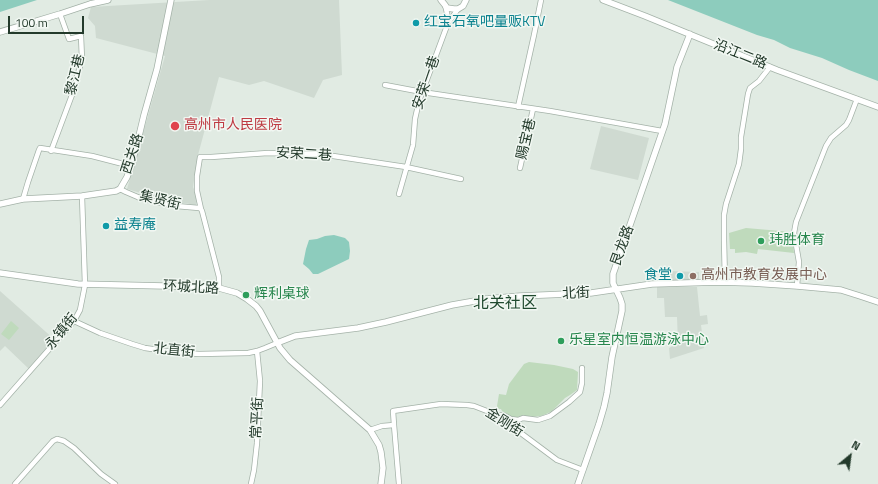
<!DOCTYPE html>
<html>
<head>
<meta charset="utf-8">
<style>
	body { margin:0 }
	#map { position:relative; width:878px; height:484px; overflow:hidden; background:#e1ebe3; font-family:"Titillium Web",sans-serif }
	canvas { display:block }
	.north { position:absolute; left:830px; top:436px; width:40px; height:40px; -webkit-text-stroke:3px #f1f7f2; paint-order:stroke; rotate:29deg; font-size:11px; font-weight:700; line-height:16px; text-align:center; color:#233a2b }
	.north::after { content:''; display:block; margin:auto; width:14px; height:18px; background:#233a2b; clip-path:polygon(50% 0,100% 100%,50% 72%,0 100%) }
	.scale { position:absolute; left:8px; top:16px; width:76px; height:18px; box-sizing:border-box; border:2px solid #233a2b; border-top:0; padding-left:5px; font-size:12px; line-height:14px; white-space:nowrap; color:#233a2b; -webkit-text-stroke:3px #f1f7f2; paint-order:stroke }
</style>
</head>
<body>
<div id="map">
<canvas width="878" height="484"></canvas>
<div class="north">N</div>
<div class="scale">100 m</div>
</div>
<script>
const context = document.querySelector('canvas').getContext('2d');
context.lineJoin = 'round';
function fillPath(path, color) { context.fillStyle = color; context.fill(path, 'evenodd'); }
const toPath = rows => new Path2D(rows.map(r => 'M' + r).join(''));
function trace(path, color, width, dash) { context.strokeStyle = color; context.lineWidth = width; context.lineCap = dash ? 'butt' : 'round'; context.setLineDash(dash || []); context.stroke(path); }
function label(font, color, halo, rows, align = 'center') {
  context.font = font + ' "Titillium Web","Noto Sans SC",sans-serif'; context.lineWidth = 3; context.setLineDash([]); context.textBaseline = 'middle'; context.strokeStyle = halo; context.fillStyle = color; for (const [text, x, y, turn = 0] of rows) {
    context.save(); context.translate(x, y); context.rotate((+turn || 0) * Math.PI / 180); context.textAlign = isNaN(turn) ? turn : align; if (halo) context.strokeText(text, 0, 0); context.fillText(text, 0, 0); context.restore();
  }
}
const built = toPath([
	[209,0,339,0,342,75,323,80,314,98,264,81,249,85,219,77,198,155,193,187,197,196,196,205,165,200,127,189,165,56,96,38,95,26,88,18,91,7],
	[601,126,649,138,638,180,590,169],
	[661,266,668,266,668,271,699,272,699,280,661,280],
	[657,287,697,287,700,316,707,315,708,324,701,325,704,348,670,359,669,348,678,343,677,317,665,317,664,298,657,298],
	[0,291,55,340,29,369,5,346,0,351]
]);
const green = toPath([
	[746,228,792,232,794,253,758,249,757,254,746,252,735,253,735,249,730,249,729,233],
	[11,321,19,328,9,340,1,334],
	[529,362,554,365,573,369,578,372,577,390,570,395,565,398,552,411,546,414,541,416,528,417,522,416,513,418,502,411,501,409,498,409,497,406,499,394,506,395,509,384,524,364]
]);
const water = toPath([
	[0,0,37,0,0,12],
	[668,0,878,0,878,81,849,70,822,58,790,48,774,40,757,35],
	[334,235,345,238,349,242,350,251,349,259,318,274,313,274,309,269,303,264,306,249,309,240,317,239,325,236]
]);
const minor = toPath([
	[445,5,447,13,448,23],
	[385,85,422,92,550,111,662,131],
	[518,107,534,35,541,0],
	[51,151,72,95,82,59,81,36,69,39,60,14],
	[520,168,533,109],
	[120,189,126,192,140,198,166,204,176,206,199,208,201,209,202,211,219,277,219,288],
	[399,194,413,145,415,119,419,101,448,23,458,9],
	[23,199,28,182,39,150,40,148,92,156,131,166],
	[201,209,197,191,197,176,200,157,211,157,268,153,320,154,406,167,461,179],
	[725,282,724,240,724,215,726,204,739,164,741,149,741,137,748,94,750,88,759,81,770,67],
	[797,286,799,262,794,233,796,222,826,146,831,138,846,125,849,120,857,99],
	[74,321,100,333,132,344,145,348,173,352,199,354,248,353,257,351,265,348,277,343],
	[0,405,74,321,80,310,85,285,82,196],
	[497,416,503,415,511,419,518,420,523,418,538,420,550,416,569,402,580,392,582,383,582,368],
	[394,425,399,484],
	[370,430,382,426,394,425,393,411,441,404,467,405,474,406,492,413,506,422,557,460,583,470],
	[15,484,53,441,57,439,64,441,74,448,101,474,115,484],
	[251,484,254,470,257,443,260,381,257,351]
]);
const tertiary = toPath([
	[441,0,445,5,447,8,454,9,458,9,463,6,466,0],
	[603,0,645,16,777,70,878,107],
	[0,32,60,14,90,4,108,0],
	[0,204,23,199,82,196,116,191,120,189,127,177,131,166,138,140,144,115,157,69,171,0],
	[0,273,78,284,208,287,219,288,237,293,247,299,256,306,260,311,280,348,290,360,370,430,379,445,381,452,383,468,381,484],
	[277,343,295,336,358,328,386,322,452,305,486,299,520,296,591,293,652,284,719,282,752,283,797,286,841,290,860,296,878,302],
	[578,484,599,424,604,407,607,393,612,357,622,311,622,304,620,298,613,283,613,274,665,124,677,67,690,34]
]);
const markers = [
	[416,23,4,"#0f9aa8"],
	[175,126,5,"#e0444e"],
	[106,226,4,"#0f9aa8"],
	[761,241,4,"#2e9e5b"],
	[680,276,4,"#0f9aa8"],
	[693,276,4,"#8d6e63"],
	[246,295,4,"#2e9e5b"],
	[561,341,4,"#2e9e5b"]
];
const cultureNames = [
	["红宝石氧吧量贩KTV",424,23],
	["益寿庵",114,226],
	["食堂",672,276,"right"]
];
const streetNames = [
	["沿江二路",740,55,22],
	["黎江巷",76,75,-77],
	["安荣一巷",427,83,-71],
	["赐宝巷",527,139,-77],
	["西关路",133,154,-72],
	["安荣二巷",304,155,3],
	["集贤街",160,201,13],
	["艮龙路",623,246,-70],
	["环城北路",191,288,3],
	["北街",576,294,-3],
	["永镇街",62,332,-51],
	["北直街",174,351,6],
	["常平街",258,418,-87],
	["金刚街",504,423,32]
];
const healthNames = [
	["高州市人民医院",184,126]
];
const leisureNames = [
	["玮胜体育",769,241],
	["辉利桌球",254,295],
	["乐星室内恒温游泳中心",569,341]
];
const educationNames = [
	["高州市教育发展中心",701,276]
];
const quarterNames = [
	["北关社区",505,304]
];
fillPath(built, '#cfdad1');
fillPath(green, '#bfdabc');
fillPath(water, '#8dccbd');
trace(minor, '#a4b2a8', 6);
trace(tertiary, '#a4b2a8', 7);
trace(minor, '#fff', 4.5);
trace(tertiary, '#fff', 5.5);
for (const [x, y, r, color] of markers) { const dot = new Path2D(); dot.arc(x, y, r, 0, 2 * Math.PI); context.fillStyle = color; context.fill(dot); trace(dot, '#f1f7f2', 1.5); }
label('14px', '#0d838f', '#f1f7f2', cultureNames, 'left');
label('14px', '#233a2b', '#f1f7f2', streetNames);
label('14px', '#be3a42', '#f1f7f2', healthNames, 'left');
label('14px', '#27864d', '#f1f7f2', leisureNames, 'left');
label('14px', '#785e54', '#f1f7f2', educationNames, 'left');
label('16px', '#204a2f', '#f1f7f2', quarterNames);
</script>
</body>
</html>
